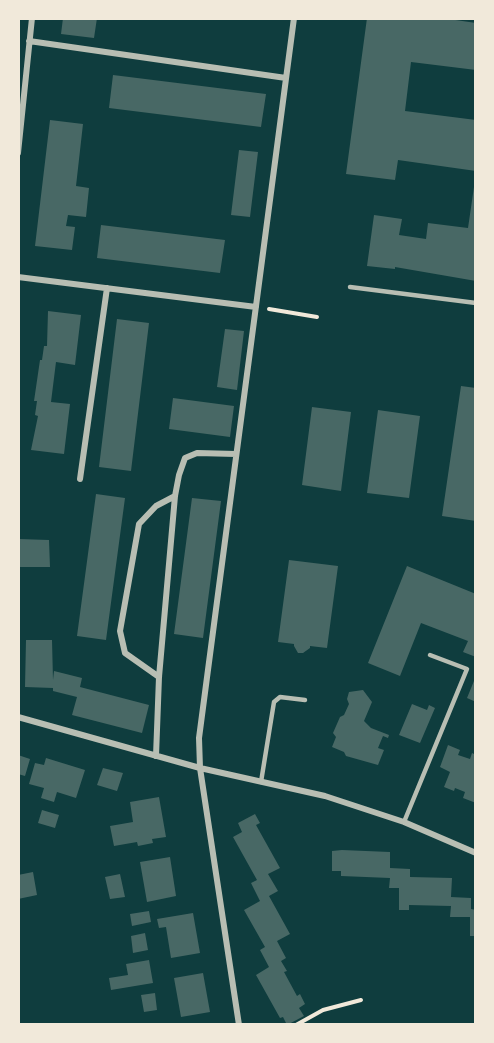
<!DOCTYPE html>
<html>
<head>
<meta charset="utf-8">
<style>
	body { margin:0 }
	#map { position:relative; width:494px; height:1043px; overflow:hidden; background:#0f3d3e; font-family:"Source Sans 3",sans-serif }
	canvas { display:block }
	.frame { position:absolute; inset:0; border:20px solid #f1e9da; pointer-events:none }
</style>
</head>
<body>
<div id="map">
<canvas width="494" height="1043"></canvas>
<div class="frame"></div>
</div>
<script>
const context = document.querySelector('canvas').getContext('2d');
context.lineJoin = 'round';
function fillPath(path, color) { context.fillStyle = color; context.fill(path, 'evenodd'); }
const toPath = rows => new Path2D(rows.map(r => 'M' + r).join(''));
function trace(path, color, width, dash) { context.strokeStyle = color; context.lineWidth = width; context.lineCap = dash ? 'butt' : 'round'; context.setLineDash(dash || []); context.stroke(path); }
const building = toPath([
	[63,18,97,18,94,38,61,34],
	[367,18,442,18,476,23,476,70,411,62,405,111,476,120,476,171,398,160,395,180,346,174],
	[113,75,266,94,261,127,109,108],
	[50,120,83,124,76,186,89,188,86,217,68,215,66,226,75,227,72,250,35,246],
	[239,150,258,152,250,217,231,215],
	[475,180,476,281,395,267,395,269,367,266,374,215,402,219,399,235,426,239,428,223,468,228],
	[101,225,225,240,220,273,97,258],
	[48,311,81,315,75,365,56,362,51,402,70,404,64,454,31,450,38,416,35,415,37,401,34,401,40,360,42,360,44,346,47,346],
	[117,319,149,323,131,471,99,467],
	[225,329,244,331,237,390,217,387],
	[461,386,476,388,476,521,442,516],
	[173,398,234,406,230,437,169,429],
	[312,407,351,412,341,491,302,485],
	[378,410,420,416,409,498,367,493],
	[96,494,125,498,106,640,77,636],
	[192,498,221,501,203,638,174,634],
	[18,539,49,540,50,567,18,567],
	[289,560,338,566,327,648,310,646,310,648,303,653,298,653,294,646,294,644,278,642],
	[407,566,476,594,476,657,463,652,468,641,421,623,400,676,368,663],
	[26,640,52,640,53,680,54,671,82,678,80,687,149,705,142,733,72,715,77,697,53,691,53,688,25,687],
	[476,676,476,702,467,698],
	[363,690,372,702,364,721,371,728,389,735,388,738,383,736,378,748,384,750,378,765,346,756,344,752,332,747,336,737,333,733,340,717,344,715,349,704,347,699,349,692],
	[412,704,427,710,429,705,435,708,420,743,399,735],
	[448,745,460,750,458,755,470,759,472,753,476,755,476,803,463,798,465,792,455,788,454,791,444,787,450,772,440,767],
	[18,755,30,759,25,776,18,774],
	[46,758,85,770,76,798,57,792,54,802,41,798,44,788,29,784,35,763,44,765],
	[103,768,123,773,117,791,97,785],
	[159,797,166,837,152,839,153,843,138,846,137,842,114,846,110,826,133,822,130,802],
	[42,810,59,815,55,828,38,823],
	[255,814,260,823,256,825,280,868,268,874,278,891,269,896,290,934,277,941,286,958,281,961,287,971,284,972,297,996,300,994,305,1004,299,1008,304,1016,287,1025,283,1017,280,1018,256,975,269,967,260,950,265,947,244,910,260,901,251,883,257,880,233,837,242,832,238,823],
	[342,850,390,852,390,868,410,869,410,877,452,878,451,897,471,898,471,909,476,910,476,936,470,936,470,917,450,917,451,906,409,905,409,910,399,910,399,888,389,888,390,878,341,876,341,871,332,871,332,851],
	[170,857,176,896,147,902,140,862],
	[33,872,37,895,18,899,18,875],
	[120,874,125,897,110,899,105,877],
	[149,911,151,922,132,926,130,914],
	[193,913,200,953,171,958,166,927,159,928,157,919],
	[145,933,148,950,133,953,131,936],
	[149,960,153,983,111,990,109,978,128,975,126,964],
	[203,973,210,1012,181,1017,174,978],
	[155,993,157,1010,144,1012,141,995]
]);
const path = toPath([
	[269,309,317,317],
	[296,1025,323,1010,361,1000]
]);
const service = toPath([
	[350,287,476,303],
	[261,782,274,702,280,697,305,700],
	[404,822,467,669,430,655]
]);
const minor = toPath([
	[29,41,286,78],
	[18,153,32,18],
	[18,277,256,307],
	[80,479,107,288],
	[159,677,125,653,120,631,139,524,156,506,175,496],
	[18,717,200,768,325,796,404,822,476,853],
	[156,756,159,677,175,496,179,475,185,458,197,453,236,454],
	[239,1025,200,768,199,738,294,18]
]);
fillPath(building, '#486865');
trace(path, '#f1e9da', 4);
trace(service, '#b8beb3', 4.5);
trace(minor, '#b8beb3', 6);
</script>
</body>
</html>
